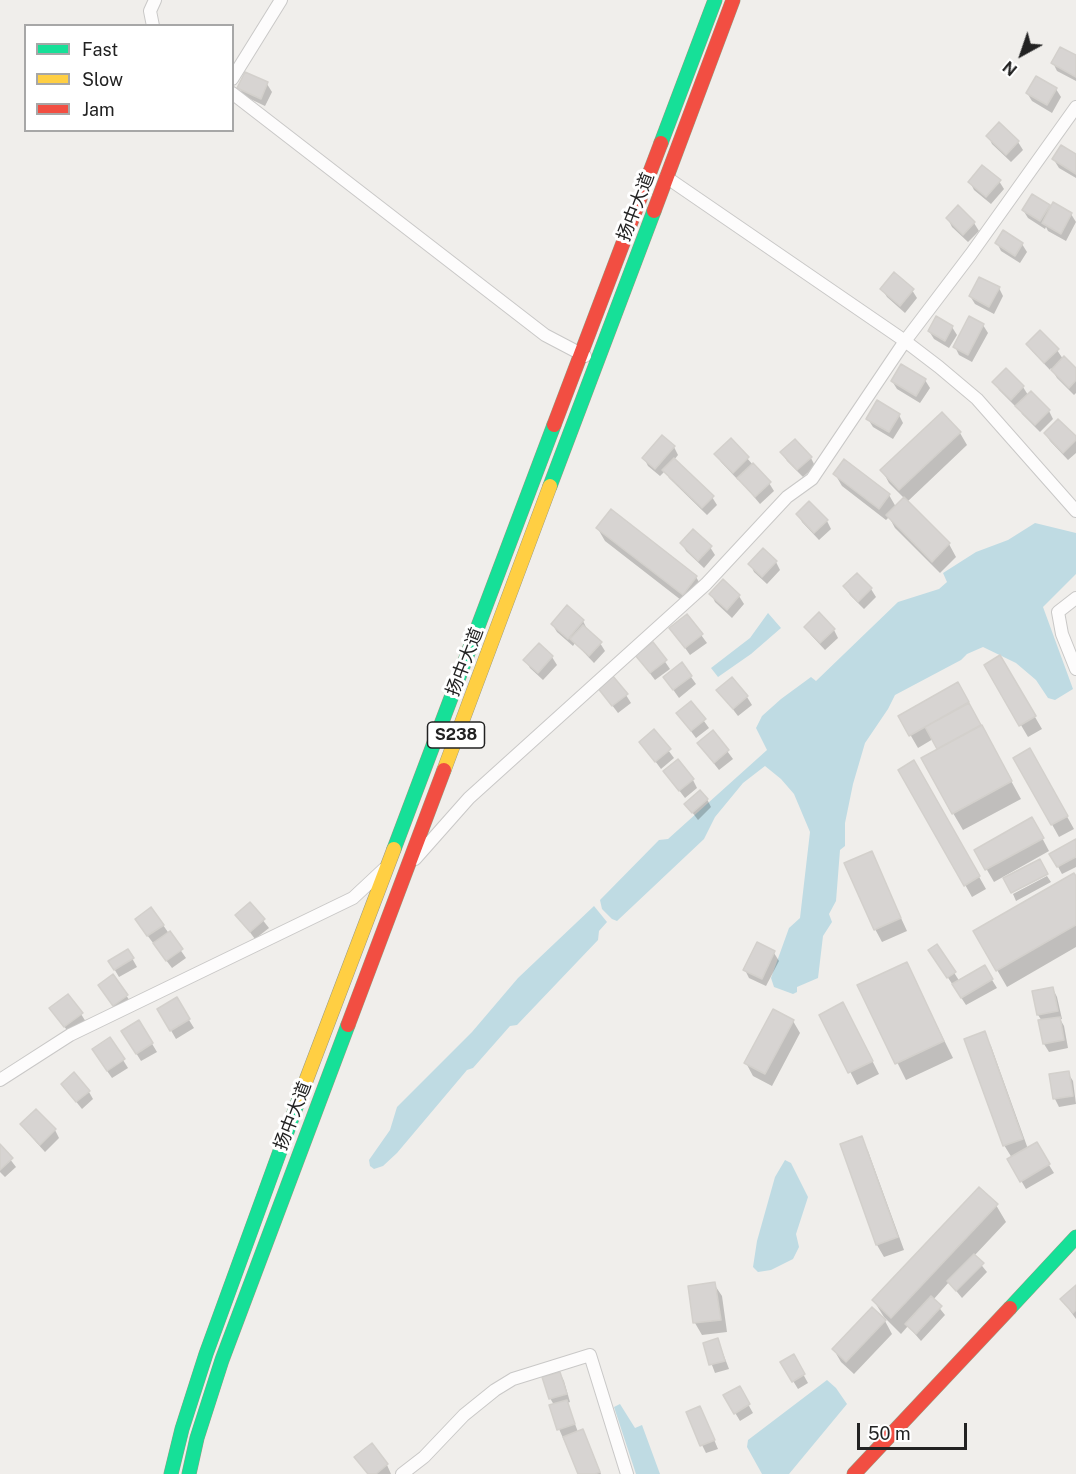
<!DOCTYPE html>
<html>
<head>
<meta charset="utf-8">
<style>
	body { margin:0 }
	#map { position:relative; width:1076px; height:1474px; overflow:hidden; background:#f0eeeb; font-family:"Public Sans",sans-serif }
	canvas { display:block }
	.legend { position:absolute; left:24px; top:24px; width:210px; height:108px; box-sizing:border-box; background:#fff; border:2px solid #a7a7a7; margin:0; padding:8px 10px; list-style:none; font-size:18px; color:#222 }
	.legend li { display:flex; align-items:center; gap:12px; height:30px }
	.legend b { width:30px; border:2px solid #a7a7a7 }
	.north { position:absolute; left:992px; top:24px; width:60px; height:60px; -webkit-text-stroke:4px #fff; paint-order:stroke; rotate:220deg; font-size:16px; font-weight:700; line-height:24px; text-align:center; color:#222 }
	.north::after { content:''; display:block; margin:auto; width:21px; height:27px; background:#222; clip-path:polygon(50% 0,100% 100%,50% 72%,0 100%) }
	.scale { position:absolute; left:857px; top:1423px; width:110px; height:27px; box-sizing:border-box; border:3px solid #222; border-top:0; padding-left:8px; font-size:18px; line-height:21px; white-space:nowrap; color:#222; -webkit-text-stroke:4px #fff; paint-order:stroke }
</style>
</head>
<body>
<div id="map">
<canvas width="1076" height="1474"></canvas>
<ul class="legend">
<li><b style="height:8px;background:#16e098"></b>Fast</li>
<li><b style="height:8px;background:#ffcf43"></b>Slow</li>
<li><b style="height:8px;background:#f24e42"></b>Jam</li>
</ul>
<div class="north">N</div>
<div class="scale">50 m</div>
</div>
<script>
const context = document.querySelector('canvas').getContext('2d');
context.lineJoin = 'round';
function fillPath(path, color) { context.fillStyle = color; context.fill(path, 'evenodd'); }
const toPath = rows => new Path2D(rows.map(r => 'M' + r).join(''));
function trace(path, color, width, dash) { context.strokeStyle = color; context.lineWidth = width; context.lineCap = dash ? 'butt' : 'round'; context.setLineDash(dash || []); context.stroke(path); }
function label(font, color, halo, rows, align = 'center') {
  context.font = font + ' "Public Sans","Noto Sans SC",sans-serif'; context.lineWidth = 6; context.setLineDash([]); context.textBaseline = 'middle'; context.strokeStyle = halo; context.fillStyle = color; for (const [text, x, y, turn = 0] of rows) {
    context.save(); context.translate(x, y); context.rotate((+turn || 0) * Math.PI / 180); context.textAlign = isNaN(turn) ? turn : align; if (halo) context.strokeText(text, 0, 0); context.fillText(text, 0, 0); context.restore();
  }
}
const water = toPath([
	[1035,523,1076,533,1076,574,1043,607,1073,689,1055,700,1048,698,1036,680,1016,663,983,647,967,654,961,660,895,695,888,709,865,743,853,784,845,823,845,846,840,850,836,901,829,914,832,922,823,936,818,978,797,987,797,992,793,994,774,987,771,978,789,928,800,918,810,832,794,794,781,779,765,766,743,783,715,817,704,839,617,921,612,919,602,909,600,900,659,840,668,839,767,750,756,728,762,716,781,699,811,677,816,681,898,602,939,589,947,582,943,573,976,552,1008,540],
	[768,613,781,628,751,654,718,677,711,668,750,638],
	[594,906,607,922,599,931,598,940,517,1025,510,1026,473,1068,467,1070,397,1153,383,1166,374,1169,370,1166,369,1160,390,1130,397,1107,472,1032,518,978],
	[785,1160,791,1163,808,1197,796,1234,799,1247,793,1259,771,1270,758,1272,753,1267,757,1241,775,1177],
	[827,1380,836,1388,847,1404,789,1474,762,1474,747,1447,748,1440],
	[620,1404,635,1428,642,1425,660,1474,636,1474,614,1407]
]);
const shadow = toPath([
	[1076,57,1076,81,1057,71,1053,63],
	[267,84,272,92,265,106,244,96,239,88],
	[1056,89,1061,97,1052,113,1032,101,1027,93],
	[988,136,1018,142,1023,150,1011,162,992,144],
	[1076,156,1076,178,1059,168,1054,160],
	[999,181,1004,189,991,204,974,190,970,182],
	[1049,206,1051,210,1071,214,1076,222,1066,241,1048,231,1046,227,1045,229,1028,218,1023,210],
	[948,219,974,223,979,231,968,242,952,227],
	[1004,232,1022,244,1027,252,1020,263,1001,251,997,243],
	[999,288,1003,296,994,314,975,304,970,296],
	[882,289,912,290,917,298,905,313,887,297],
	[983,325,988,333,972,362,959,355,955,347],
	[952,327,957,335,949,348,934,339,929,331],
	[1028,344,1057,350,1063,359,1076,370,1076,393,1074,395,1057,378,1051,368,1050,370,1033,352],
	[1006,371,1023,387,1028,395,1049,411,1053,419,1040,432,1022,414,1017,406,1016,407,999,390,994,382],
	[925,380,930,388,920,403,897,389,892,381],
	[899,415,903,423,893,439,873,427,868,419],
	[960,433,967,445,907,502,949,544,956,557,940,573,895,528,889,517,886,520,842,486,835,474,889,495,896,507,904,498,889,483,882,470],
	[1045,433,1076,439,1076,453,1068,460,1050,441],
	[731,440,769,483,774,491,760,504,739,479,738,480,721,462,716,454],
	[674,447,678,455,674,460,712,497,717,505,707,515,669,478,665,471,660,476,648,466,644,458],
	[782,453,811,458,815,466,803,477,787,461],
	[809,503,827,521,831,529,819,540,802,522,798,514],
	[611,512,696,577,704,590,690,607,605,541,598,529],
	[682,543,710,547,715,555,704,568,686,551],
	[776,562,780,570,767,584,754,572,750,564],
	[857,575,871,589,876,597,864,609,850,595,845,587],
	[723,581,739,596,744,604,732,618,715,602,711,594],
	[687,616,707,643,690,655,671,628],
	[583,621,587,629,586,630,600,643,605,651,594,663,575,643,573,646,557,632,552,624],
	[806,627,834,630,838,638,825,650,811,635],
	[653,644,670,669,655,680,642,663],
	[539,645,552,657,557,665,543,680,530,668,525,660],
	[1000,657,1042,729,1028,737,986,666],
	[691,677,696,684,679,698,665,678],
	[958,684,1021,799,963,830,953,813,939,750,933,739,918,748,900,717],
	[599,688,626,695,631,703,618,713],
	[718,690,747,697,752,705,738,716],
	[691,703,709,728,696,738,678,714],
	[654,731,674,758,661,769,641,742],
	[713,732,733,759,719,770,704,751],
	[1030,750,1074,829,1059,837,1015,758],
	[914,762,986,889,972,897,900,770],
	[665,772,693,780,697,788,685,798],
	[707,799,711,807,698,820,686,804],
	[1032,819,1049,851,994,882,976,851],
	[1076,841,1076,867,1062,874,1051,854],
	[871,853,907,931,882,942,875,929],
	[1047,876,1051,882,1016,901,1013,894],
	[1076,879,1076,947,1007,987,975,932],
	[250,904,269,928,255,939,237,915],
	[163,925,186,958,172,968,141,927],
	[937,946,960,982,984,967,997,988,966,1005,935,958],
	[128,951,137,967,119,977,110,962],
	[774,953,779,961,766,986,749,978,745,970],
	[906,964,953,1058,906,1080,859,986],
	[113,976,132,1004,118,1013,105,993],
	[1053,989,1057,997,1062,1019,1060,1019,1064,1026,1068,1048,1049,1052,1044,1044,1042,1021,1038,1015,1034,992],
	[176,999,194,1028,176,1039,159,1010],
	[81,1014,86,1022,70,1034,56,1016],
	[821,1015,850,1017,879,1074,857,1085],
	[793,1021,800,1033,772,1086,753,1076,746,1063],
	[139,1022,157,1052,141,1061,123,1032],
	[984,1033,991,1046,1028,1149,1036,1144,1054,1173,1026,1189,1009,1160,1012,1158,1004,1145],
	[98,1058,123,1060,128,1068,112,1078],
	[1068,1073,1073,1081,1076,1104,1059,1107,1055,1099],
	[62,1084,89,1092,93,1099,82,1109],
	[22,1124,55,1130,59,1138,45,1152,27,1132],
	[861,1138,868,1151,904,1250,884,1257,877,1245,841,1145],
	[0,1146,16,1167,5,1177,0,1172],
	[996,1205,1006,1222,974,1256,987,1272,962,1298,949,1282,933,1300,945,1315,921,1341,908,1326,901,1334,884,1317,874,1301],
	[714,1284,722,1296,727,1332,702,1335,695,1323,689,1287],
	[1076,1287,1076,1319,1062,1300],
	[885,1321,892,1334,854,1374,841,1362,834,1350],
	[718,1340,729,1369,715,1373,704,1344],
	[793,1356,808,1383,798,1389,782,1363],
	[560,1373,564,1381,570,1402,567,1403,578,1432,587,1439,601,1474,579,1474,559,1429,554,1405,550,1398],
	[739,1388,753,1413,740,1421,725,1396],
	[704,1416,718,1449,706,1453,702,1445],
	[371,1445,387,1465,391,1474,368,1474,361,1465]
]);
const building = toPath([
	[1060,47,1076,55,1076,77,1051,63,1060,47],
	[245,72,268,82,261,99,237,88,245,72],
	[1036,76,1057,88,1047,105,1026,93,1036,76],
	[999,122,1019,141,1006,155,986,136,999,122],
	[1061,145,1076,154,1076,174,1052,159,1061,145],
	[982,165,1001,180,986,197,968,182,982,165],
	[1032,194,1050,205,1040,221,1022,210,1032,194],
	[1053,202,1072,213,1061,234,1042,223,1053,202],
	[958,205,975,222,963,235,946,218,958,205],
	[1003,230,1023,243,1015,256,995,243,1003,230],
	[894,272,914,289,900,306,880,289,894,272],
	[979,277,1000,287,989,307,969,296,979,277],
	[936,316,953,326,945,341,928,331,936,316],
	[969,316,984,324,968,355,953,347,969,316],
	[1040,330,1059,349,1044,363,1026,344,1040,330],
	[1064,356,1076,368,1076,380,1069,388,1051,370,1064,356],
	[901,364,926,379,916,396,891,381,901,364],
	[1006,368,1024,386,1011,400,992,382,1006,368],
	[1031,391,1050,410,1035,425,1015,406,1031,391],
	[877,400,900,414,889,432,866,419,877,400],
	[942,412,961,432,899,490,880,470,942,412],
	[1058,419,1076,436,1076,440,1063,453,1044,433,1058,419],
	[662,435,675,446,655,469,642,458,662,435],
	[731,438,749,457,733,473,714,454,731,438],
	[795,439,812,457,797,470,780,452,795,439],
	[674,458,714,496,702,508,662,470,674,458],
	[844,459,890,494,879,509,833,474,844,459],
	[753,463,771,482,755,497,737,478,753,463],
	[904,497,950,543,932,562,886,515,904,497],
	[809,501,828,520,814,533,796,514,809,501],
	[611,509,697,576,683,595,596,528,611,509],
	[693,529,712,546,698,561,680,543,693,529],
	[763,548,777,561,762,577,748,564,763,548],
	[857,573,872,588,858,602,843,586,857,573],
	[723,579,740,595,727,610,709,594,723,579],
	[567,605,584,620,568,639,551,624,567,605],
	[819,612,835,629,820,643,804,627,819,612],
	[687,614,703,634,685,648,669,628,687,614],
	[583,625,602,642,589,656,570,639,583,625],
	[653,642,667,660,650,673,635,655,653,642],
	[539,643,553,656,538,673,523,660,539,643],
	[1000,655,1036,716,1019,726,984,665,1000,655],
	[682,662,692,676,673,690,663,677,682,662],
	[612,675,628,694,612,706,597,687,612,675],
	[732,677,748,696,733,709,716,690,732,677],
	[958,682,969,702,909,736,898,716,958,682],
	[691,701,706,719,691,731,676,713,691,701],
	[969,703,981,725,937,749,925,727,969,703],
	[982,725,1012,781,952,814,921,758,982,725],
	[654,729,671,749,655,762,639,742,654,729],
	[713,730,729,750,714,763,697,743,713,730],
	[1030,748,1068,816,1051,825,1013,758,1030,748],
	[678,759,694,779,679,791,663,771,678,759],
	[914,760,980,876,964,886,898,770,914,760],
	[700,790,708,799,692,813,684,804,700,790],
	[1032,817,1044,838,985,870,974,850,1032,817],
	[1076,839,1076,857,1057,867,1049,854,1076,839],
	[872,851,901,918,874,930,844,863,872,851],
	[1040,859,1048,874,1011,893,1003,878,1040,859],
	[1074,873,1076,876,1076,925,996,971,973,931,1074,873],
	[250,902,265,919,250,932,235,915,250,902],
	[151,907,164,925,147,936,135,919,151,907],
	[170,931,183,949,166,961,153,943,170,931],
	[757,942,775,951,762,979,743,970,757,942],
	[937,944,956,972,947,978,928,950,937,944],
	[128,949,134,958,114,970,108,961,128,949],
	[907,962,944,1041,895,1064,857,985,907,962],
	[985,965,993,979,961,998,952,984,985,965],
	[113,974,128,995,113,1006,98,985,113,974],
	[1053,987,1058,1011,1037,1015,1032,991,1053,987],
	[68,994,83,1013,64,1027,49,1008,68,994],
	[177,997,190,1019,170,1031,157,1009,177,997],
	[843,1002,873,1061,848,1073,819,1015,843,1002],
	[773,1009,794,1020,765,1074,744,1063,773,1009],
	[1060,1017,1064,1040,1043,1044,1038,1020,1060,1017],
	[139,1020,153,1043,136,1054,121,1031,139,1020],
	[985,1031,1023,1139,1003,1146,964,1039,985,1031],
	[110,1037,125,1059,107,1071,92,1049,110,1037],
	[1069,1071,1073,1096,1053,1099,1049,1074,1069,1071],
	[74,1072,90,1091,76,1102,61,1084,74,1072],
	[36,1109,56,1129,40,1145,20,1124,36,1109],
	[862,1136,898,1237,876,1245,840,1144,862,1136],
	[1037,1142,1050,1164,1020,1182,1007,1159,1037,1142],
	[0,1144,13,1158,0,1170,0,1144],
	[979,1187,998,1204,891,1318,872,1300,979,1187],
	[974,1254,984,1263,956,1291,947,1281,974,1254],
	[715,1282,721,1320,693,1323,688,1286,715,1282],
	[1076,1285,1076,1310,1073,1313,1060,1299,1076,1285],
	[931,1296,942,1306,916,1334,905,1324,931,1296],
	[872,1307,886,1320,846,1362,832,1349,872,1307],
	[718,1338,725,1361,709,1365,703,1343,718,1338],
	[794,1354,805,1374,792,1382,780,1362,794,1354],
	[560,1372,567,1394,549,1399,542,1377,560,1372],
	[740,1386,750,1404,734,1414,723,1395,740,1386],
	[567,1400,575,1424,557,1430,549,1405,567,1400],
	[700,1406,715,1440,700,1446,686,1412,700,1406],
	[583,1429,600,1472,595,1474,578,1474,563,1437,583,1429],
	[372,1443,388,1464,376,1474,368,1474,354,1457,372,1443]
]);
const street = toPath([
	[153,26,150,11,155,0],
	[232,79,281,0],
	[232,93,545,335,585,356],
	[666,177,905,341,939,367,977,399,1076,511],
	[1076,598,1058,612,1062,634,1076,669],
	[415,859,469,798,706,584,787,497,812,479,905,341,971,254,1076,107],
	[0,1080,70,1035,353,898,384,869],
	[402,1474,424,1457,464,1415,495,1390,513,1379,590,1355,627,1474]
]);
const fast = toPath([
	[661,143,715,0],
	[550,486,654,211],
	[394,849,554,425],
	[1010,1308,1076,1237],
	[171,1474,182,1429,206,1354,299,1099],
	[189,1474,197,1438,222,1360,348,1025]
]);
const slow = toPath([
	[444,770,550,486],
	[299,1099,394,849]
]);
const jam = toPath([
	[654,211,733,0],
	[554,425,661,143],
	[348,1025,444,770],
	[854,1474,1010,1308]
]);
const shields = [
	[456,735,57]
];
const shieldNames = [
	["S238",456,735]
];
const streetNames = [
	["扬中大道",636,207,-69],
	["扬中大道",465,662,-69],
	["扬中大道",293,1116,-69]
];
fillPath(water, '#bfdbe3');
fillPath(shadow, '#0003');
fillPath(building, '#d7d4d2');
trace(building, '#d3d0cc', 1.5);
trace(street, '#c9c8c7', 14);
trace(fast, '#999a82', 15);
trace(slow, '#999a82', 15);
trace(jam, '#999a82', 15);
trace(street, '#fdfcfc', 12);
trace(fast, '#16e098', 14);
trace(slow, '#ffcf43', 14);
trace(jam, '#f24e42', 14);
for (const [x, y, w] of shields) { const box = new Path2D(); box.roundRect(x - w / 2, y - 13, w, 26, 4.5); context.fillStyle = '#fff'; context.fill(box); trace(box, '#222', 1.5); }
label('bold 16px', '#222', null, shieldNames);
label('18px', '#222', '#fff', streetNames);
</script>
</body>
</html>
